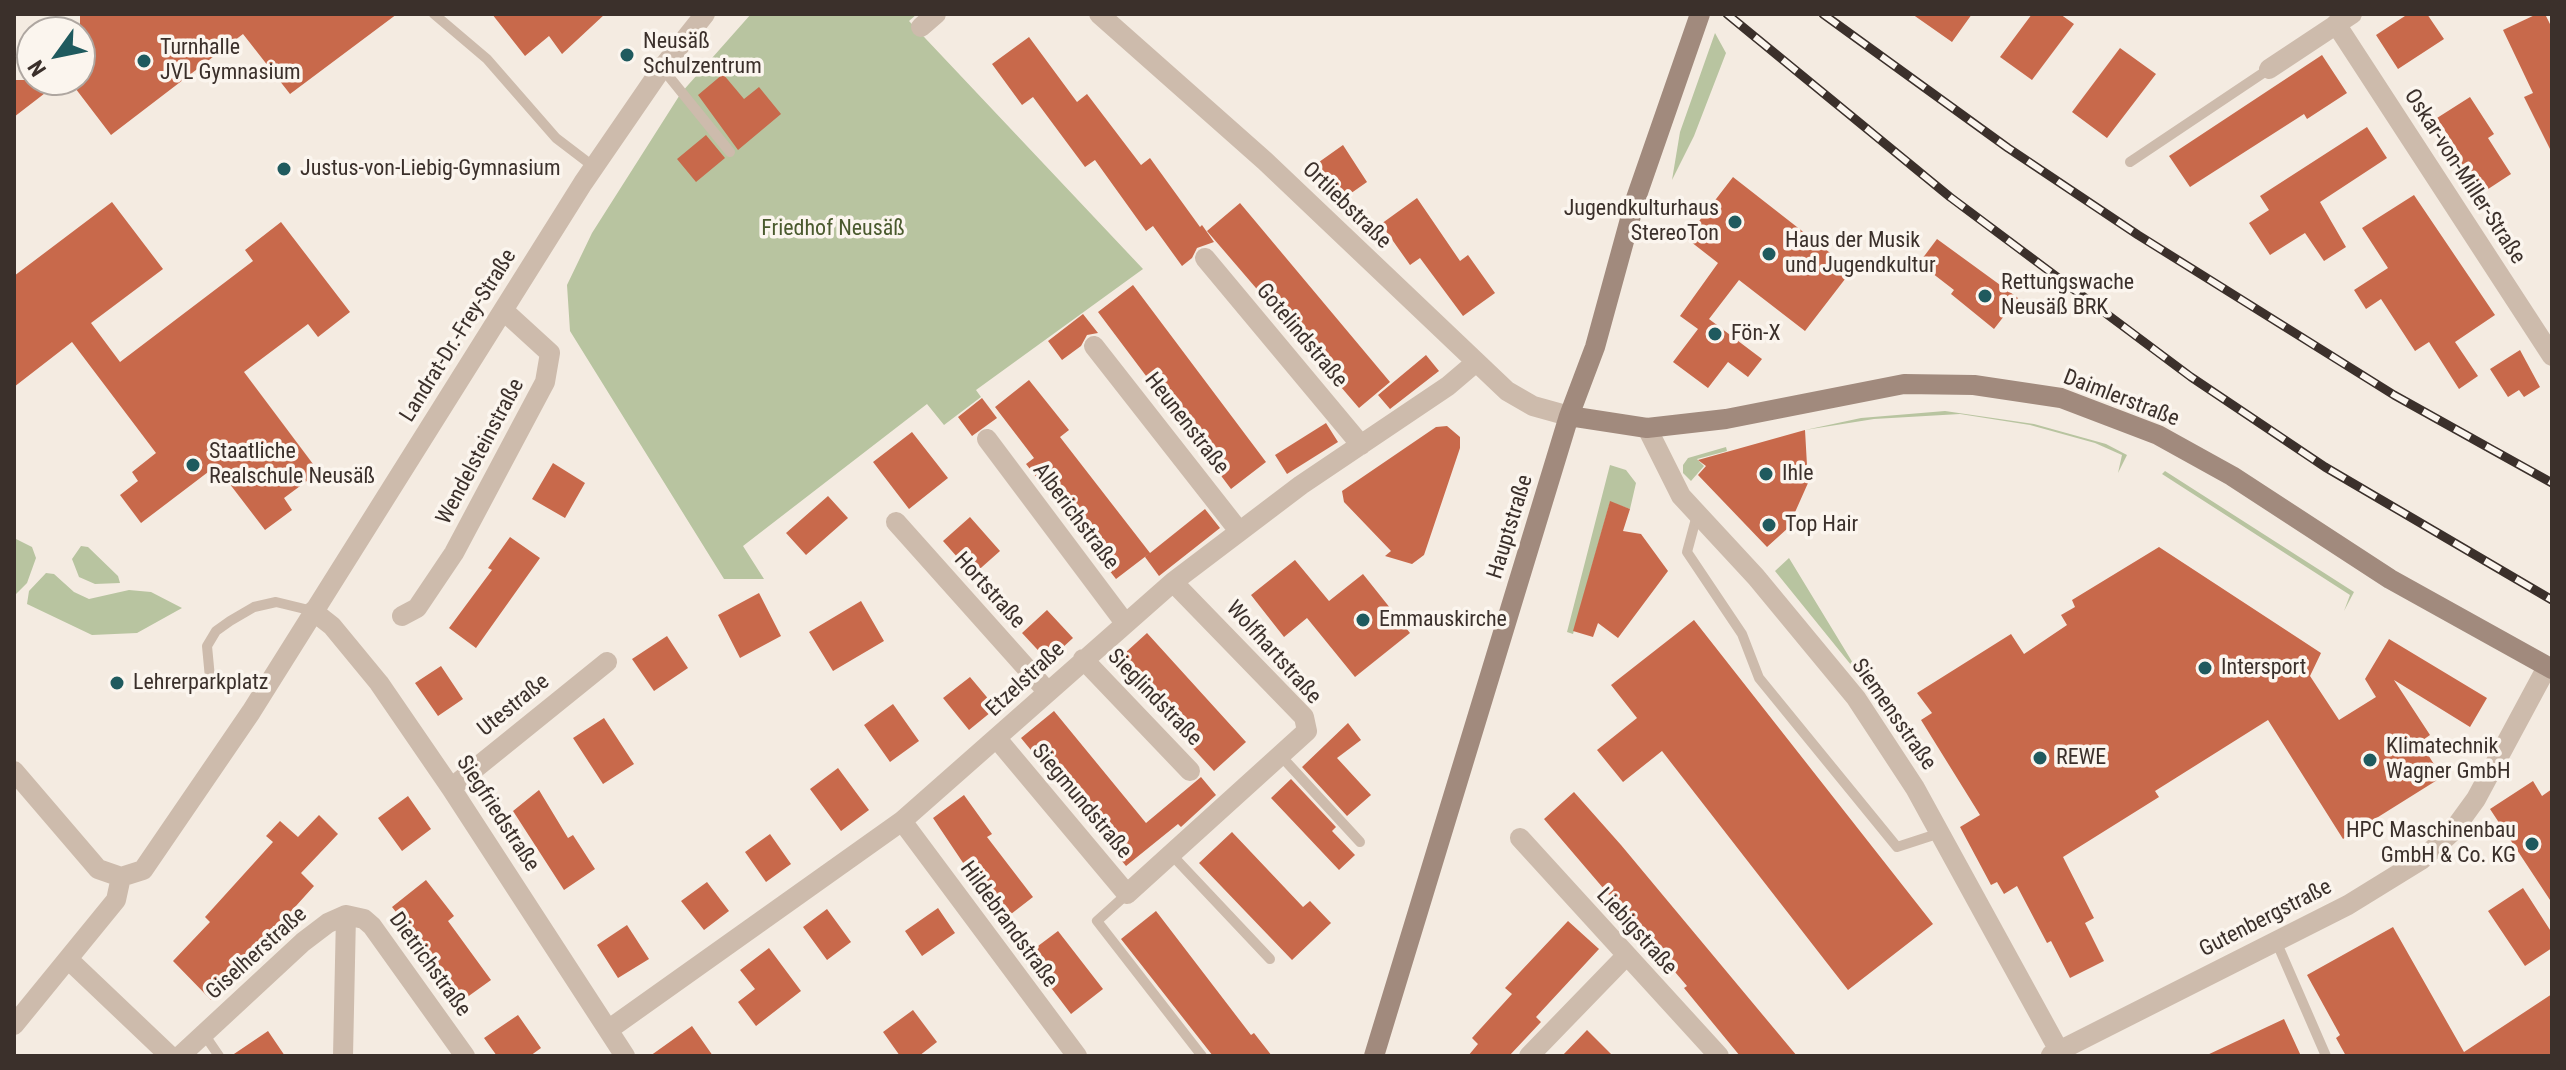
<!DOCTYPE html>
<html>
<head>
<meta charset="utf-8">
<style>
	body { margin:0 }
	#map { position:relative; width:2566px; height:1070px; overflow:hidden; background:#f4ebe1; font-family:"Roboto Condensed",sans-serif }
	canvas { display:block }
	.frame { position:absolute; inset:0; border:16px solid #3b302b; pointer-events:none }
	.north { position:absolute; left:16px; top:16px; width:80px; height:80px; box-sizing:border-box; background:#fbf5ee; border:2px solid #aea6a0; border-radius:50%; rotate:237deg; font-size:22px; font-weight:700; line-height:32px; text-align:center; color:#3b302b }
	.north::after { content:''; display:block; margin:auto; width:28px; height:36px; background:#1f5a5e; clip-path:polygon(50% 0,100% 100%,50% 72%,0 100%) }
</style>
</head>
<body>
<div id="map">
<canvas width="2566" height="1070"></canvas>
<div class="frame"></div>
<div class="north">N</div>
</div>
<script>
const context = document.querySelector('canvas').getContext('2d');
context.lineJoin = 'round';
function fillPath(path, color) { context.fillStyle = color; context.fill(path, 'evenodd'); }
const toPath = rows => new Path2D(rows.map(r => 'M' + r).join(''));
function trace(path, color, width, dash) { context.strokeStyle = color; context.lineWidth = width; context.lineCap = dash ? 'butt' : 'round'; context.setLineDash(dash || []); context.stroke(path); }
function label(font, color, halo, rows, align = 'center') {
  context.font = font + ' "Roboto Condensed",sans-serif'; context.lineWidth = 7; context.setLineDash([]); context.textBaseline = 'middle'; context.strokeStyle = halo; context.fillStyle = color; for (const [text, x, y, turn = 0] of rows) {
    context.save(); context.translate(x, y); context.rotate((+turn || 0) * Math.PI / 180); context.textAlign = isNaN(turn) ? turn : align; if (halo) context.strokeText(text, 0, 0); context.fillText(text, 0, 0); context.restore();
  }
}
const green = toPath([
	[751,14,917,14,909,21,1143,269,976,390,981,397,944,425,927,404,743,546,764,579,724,579,570,331,567,285,592,233,681,93],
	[1715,33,1726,53,1694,136,1672,180,1680,132],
	[1945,411,2034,424,2106,444,2127,455,2118,473,2122,455,2095,443,2030,425,1960,414,1874,419,1805,430,1861,418],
	[1726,447,1727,451,1697,459,1704,466,1691,481,1683,473,1683,465,1688,458],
	[1610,465,1626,470,1636,483,1630,509,1610,502,1573,634,1567,632],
	[2165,471,2354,592,2344,611,2350,595,2162,474],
	[14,538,32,547,36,558,27,583,14,596],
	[81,546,88,547,118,576,120,583,95,584,79,577,72,559],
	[1789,558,1859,673,1872,669,1860,676,1775,571],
	[46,573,54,574,74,592,89,599,129,590,151,592,182,608,137,633,92,635,27,604,29,591]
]);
const building = toPath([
	[80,14,397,14,290,94,243,34,111,135,69,80,80,80],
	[492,14,605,14,562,54,549,36,525,56],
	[1912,14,1972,14,1952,42],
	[2032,14,2060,14,2074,24,2032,80,2000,57],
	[2408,14,2427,14,2444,39,2398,69,2376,35],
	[2537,14,2545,14,2552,28,2552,153,2524,97,2533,93,2503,30],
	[1029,37,1077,102,1087,94,1141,165,1150,158,1200,227,1202,225,1214,242,1197,248,1192,258,1182,266,1153,226,1146,231,1095,160,1085,167,1033,97,1022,105,992,64],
	[2120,48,2156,74,2107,138,2072,112],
	[2322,55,2347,93,2307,119,2304,114,2190,187,2169,156],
	[723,74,744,99,759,87,781,114,738,150,698,95],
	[14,80,62,80,14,117],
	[2470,97,2494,134,2488,138,2511,174,2476,197,2452,160,2460,154,2437,118],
	[2367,127,2387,158,2320,202,2346,247,2324,261,2305,233,2270,255,2249,223,2269,210,2260,196],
	[706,135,725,158,696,182,677,159],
	[1343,145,1367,182,1337,203,1312,167],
	[1733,177,1852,270,1805,331,1739,280,1709,319,1762,359,1748,377,1728,362,1708,388,1673,362,1698,329,1680,316,1718,263,1686,238],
	[2414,195,2495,315,2455,342,2478,376,2459,389,2429,342,2415,351,2381,299,2366,309,2354,290,2388,268,2362,228],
	[1417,198,1460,261,1468,255,1495,293,1463,316,1420,258,1410,265,1381,224],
	[112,202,163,269,91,323,120,362,253,261,245,250,281,222,350,312,318,337,308,324,244,372,319,472,284,498,292,510,265,530,216,466,141,523,120,495,138,481,132,472,156,453,72,342,14,387,14,276],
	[1240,203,1390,382,1359,408,1207,231],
	[1937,239,2018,298,1994,329,1951,294,1954,290,1919,263],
	[1133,285,1266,462,1231,489,1098,312],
	[1083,314,1098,333,1087,335,1081,346,1062,360,1048,341],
	[2520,350,2540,387,2524,397,2519,390,2508,397,2490,369],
	[1426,355,1439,371,1390,409,1378,395],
	[1029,380,1069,430,1060,437,1150,553,1116,579,1026,464,1034,458,995,407],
	[982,398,997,418,972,436,958,417],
	[1326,423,1338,442,1287,474,1275,455],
	[1447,426,1460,437,1460,448,1424,555,1412,564,1385,556,1391,551,1344,502,1342,491,1436,427],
	[1805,430,1808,483,1788,528,1767,547,1698,475,1706,466,1698,460],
	[912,432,948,478,909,509,873,462],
	[553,463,585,483,565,518,532,499],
	[828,496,848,518,806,555,786,533],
	[1610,501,1630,509,1623,531,1641,534,1668,571,1618,638,1598,623,1593,637,1573,631],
	[1205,509,1220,528,1159,576,1145,557],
	[970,517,1000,551,973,575,943,541],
	[510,537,540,558,476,648,449,628,492,570,488,568],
	[2159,547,2321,653,2310,676,2339,720,2376,697,2365,679,2389,639,2487,698,2470,727,2394,680,2430,735,2420,742,2442,777,2343,839,2268,720,2155,791,2159,797,2063,857,2094,918,2085,923,2104,961,2070,978,2051,941,2047,943,2017,886,2004,894,1997,882,1991,885,1960,827,1980,815,1921,720,1932,713,1917,693,2011,634,2024,654,2067,625,2061,615,2075,607,2072,600],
	[1295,560,1329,601,1363,574,1410,633,1355,677,1307,618,1284,637,1251,595],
	[759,593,781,636,740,658,718,615],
	[861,601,884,641,833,671,809,632],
	[1047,610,1073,638,1048,661,1022,633],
	[1694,620,1933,924,1848,990,1662,751,1623,782,1597,750,1637,718,1611,685],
	[1147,633,1246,742,1214,771,1114,663],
	[667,636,688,668,654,691,632,659],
	[441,666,463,699,438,716,415,683],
	[970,677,996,708,969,730,943,698],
	[893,704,919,741,890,762,864,725],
	[1054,711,1146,823,1201,777,1216,795,1181,827,1178,824,1126,866,1021,738],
	[604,718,634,764,603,784,573,738],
	[1348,723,1361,740,1337,758,1371,795,1347,816,1302,767],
	[838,768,869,810,841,831,810,789],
	[1291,779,1336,827,1332,831,1355,855,1339,870,1271,798],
	[2533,781,2542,796,2552,789,2552,903,2490,809],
	[539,790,568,838,573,835,595,869,564,890,513,811],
	[1574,792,1621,845,1797,1056,1740,1056,1684,988,1687,986,1544,819],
	[964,795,992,834,987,837,1033,897,1002,921,933,818],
	[408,796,431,829,402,851,378,818],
	[319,815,338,834,301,873,314,886,211,1000,173,961,210,922,205,917,273,842,266,836,280,821,298,837],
	[1232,832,1303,907,1310,901,1331,923,1292,960,1199,863],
	[770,834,791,864,766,882,745,852],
	[426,880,454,916,448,921,491,980,459,1003,435,970,439,967,392,907],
	[707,882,729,911,704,930,681,901],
	[2523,888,2552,933,2552,948,2525,966,2488,911],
	[938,908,955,933,922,956,905,931],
	[827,909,851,942,827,960,803,927],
	[1156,911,1251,1035,1254,1033,1272,1056,1213,1056,1121,939],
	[1568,921,1599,949,1536,1017,1541,1022,1509,1056,1468,1056,1478,1044,1472,1038,1512,994,1505,988],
	[627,925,649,959,618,978,597,945],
	[2393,927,2464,1052,2552,994,2552,1056,2346,1056,2336,1038,2340,1035,2307,975],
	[1058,931,1103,989,1071,1014,1026,955],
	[769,948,801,991,756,1026,738,1002,755,989,740,970],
	[913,1010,937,1042,919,1056,900,1056,883,1032],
	[518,1015,541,1048,530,1056,497,1056,484,1038],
	[2284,1019,2301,1056,2205,1056],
	[692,1026,713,1056,650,1056],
	[1587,1030,1613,1056,1562,1056],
	[268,1031,285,1056,231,1056]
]);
const lane = toPath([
	[434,14,487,59,556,138,594,167],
	[662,68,730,152],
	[2130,162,2269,69],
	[1697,515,1687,552,1742,634,1759,678,1897,847,1940,833],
	[210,678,207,646,216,631,230,621,254,607,276,602,313,611],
	[1280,755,1360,842],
	[1170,853,1270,959],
	[1127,894,1097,921,1202,1056],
	[2276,941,2326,1056],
	[204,1034,219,1056]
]);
const street = toPath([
	[1099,14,1265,161,1507,391,1533,406,1569,416],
	[2336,24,2552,356],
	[921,27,936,14],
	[2269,69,2352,14],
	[1205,258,1361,445],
	[1094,346,1239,531],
	[1647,428,1681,496,1756,577,1856,698,1915,788,2062,1056],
	[987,439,1125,623],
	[896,522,1047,691],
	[313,611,332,626,379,683,451,788,625,1056],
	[402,616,417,608,454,553,545,382,550,353,504,311],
	[1083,659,1190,771],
	[998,740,1127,894,1307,731,1304,717,1173,582],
	[14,771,98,869,121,877,143,870,251,712,583,183,662,68,705,14],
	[451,788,607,662],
	[902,821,1077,1056],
	[1520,838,1719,1056],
	[69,960,170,1056],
	[14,1025,116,900,121,877],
	[608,1030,902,821,1173,582,1301,485,1448,386,1475,363],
	[2051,1055,2348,905,2421,860,2452,832,2476,799,2547,667],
	[180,1056,303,942,328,923,346,915,364,919,372,926,465,1056],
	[343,1056,346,915],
	[1529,1056,1625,957]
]);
const secondary = toPath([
	[1569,416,1647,428,1726,419,1904,384,1974,385,2061,398,2158,435,2232,476,2390,579,2552,669],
	[1374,1056,1569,416,1595,347,1635,201,1700,14]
]);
const rail = toPath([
	[1727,14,1950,197,2191,377,2325,467,2552,600],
	[1823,14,2008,148,2138,235,2394,395,2552,483]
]);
const markers = [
	[627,55,8,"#1f5a5e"],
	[144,61,8,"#1f5a5e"],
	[284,169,8,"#1f5a5e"],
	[1735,222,8,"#1f5a5e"],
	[1769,254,8,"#1f5a5e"],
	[1985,296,8,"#1f5a5e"],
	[1715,334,8,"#1f5a5e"],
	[193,465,8,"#1f5a5e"],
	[1766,474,8,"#1f5a5e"],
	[1769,525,8,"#1f5a5e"],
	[1363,620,8,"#1f5a5e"],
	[2205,668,8,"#1f5a5e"],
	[117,683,8,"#1f5a5e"],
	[2040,758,8,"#1f5a5e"],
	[2370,760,8,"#1f5a5e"],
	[2532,844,8,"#1f5a5e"]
];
const poiNames = [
	["Neusäß",643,42],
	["Schulzentrum",643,67],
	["Turnhalle",160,48],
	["JVL Gymnasium",160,73],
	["Justus-von-Liebig-Gymnasium",300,169],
	["Jugendkulturhaus",1719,209,"right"],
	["StereoTon",1719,234,"right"],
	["Haus der Musik",1785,241],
	["und Jugendkultur",1785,266],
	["Rettungswache",2001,283],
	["Neusäß BRK",2001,308],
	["Fön-X",1731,334],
	["Staatliche",209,452],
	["Realschule Neusäß",209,477],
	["Ihle",1782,474],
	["Top Hair",1785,525],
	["Emmauskirche",1379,620],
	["Intersport",2221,668],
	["Lehrerparkplatz",133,683],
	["Klimatechnik",2386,747],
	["Wagner GmbH",2386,772],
	["REWE",2056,758],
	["HPC Maschinenbau",2516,831,"right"],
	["GmbH & Co. KG",2516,856,"right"]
];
const streetNames = [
	["Oskar-von-Miller-Straße",2464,177,57],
	["Ortliebstraße",1346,206,44],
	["Landrat-Dr.-Frey-Straße",459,336,-58],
	["Gotelindstraße",1301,336,50],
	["Daimlerstraße",2121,399,21],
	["Heunenstraße",1186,424,52],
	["Wendelsteinstraße",481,452,-62],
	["Alberichstraße",1075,517,53],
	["Hauptstraße",1511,527,-73],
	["Hortstraße",989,591,48],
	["Wolfhartstraße",1273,653,48],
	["Etzelstraße",1026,680,-43],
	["Sieglindstraße",1154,698,46],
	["Utestraße",514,706,-39],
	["Siemensstraße",1893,715,55],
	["Siegmundstraße",1081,802,50],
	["Siegfriedstraße",497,814,57],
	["Gutenbergstraße",2266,919,-27],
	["Hildebrandstraße",1008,925,54],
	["Liebigstraße",1636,932,48],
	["Giselherstraße",257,954,-42],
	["Dietrichstraße",429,965,54]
];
const parkNames = [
	["Friedhof Neusäß",833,229]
];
fillPath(green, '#b8c4a0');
fillPath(building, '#c8694b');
trace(lane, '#cdbbac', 10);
trace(street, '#cdbbac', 20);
trace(secondary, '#a18a7d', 20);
trace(rail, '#3b302b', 9);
trace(rail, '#fbf5ee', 6, [18]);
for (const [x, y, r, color] of markers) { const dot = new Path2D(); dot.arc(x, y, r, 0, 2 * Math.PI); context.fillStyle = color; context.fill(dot); trace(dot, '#fbf5ee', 3); }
label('22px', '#3b302b', '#fbf5ee', poiNames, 'left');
label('22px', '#3b302b', '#fbf5ee', streetNames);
label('22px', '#4a5a2e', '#fbf5ee', parkNames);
</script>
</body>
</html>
